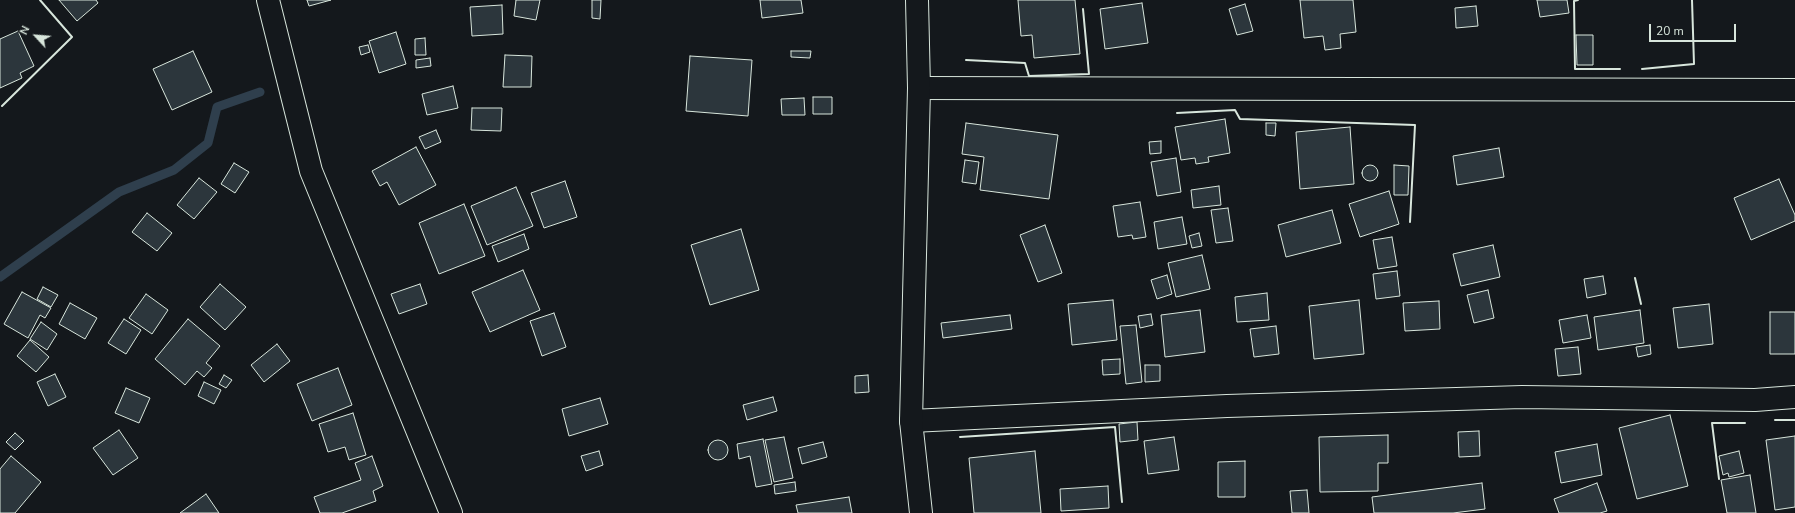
<!DOCTYPE html>
<html>
<head>
<meta charset="utf-8">
<style>
	body { margin:0 }
	#map { position:relative; width:1795px; height:513px; overflow:hidden; background:#14181c; font-family:"Nunito Sans",sans-serif }
	canvas { display:block }
	.north { position:absolute; left:16px; top:16px; width:40px; height:40px; -webkit-text-stroke:3px #14181c; paint-order:stroke; rotate:296deg; font-size:11px; font-weight:700; line-height:16px; text-align:center; color:#d8e6dc }
	.north::after { content:''; display:block; margin:auto; width:14px; height:18px; background:#d8e6dc; clip-path:polygon(50% 0,100% 100%,50% 72%,0 100%) }
	.scale { position:absolute; left:1649px; top:24px; width:87px; height:18px; box-sizing:border-box; border:2px solid #d8e6dc; border-top:0; padding-left:5px; font-size:12px; line-height:14px; white-space:nowrap; color:#d8e6dc; -webkit-text-stroke:3px #14181c; paint-order:stroke }
</style>
</head>
<body>
<div id="map">
<canvas width="1795" height="513"></canvas>
<div class="north">N</div>
<div class="scale">20 m</div>
</div>
<script>
const context = document.querySelector('canvas').getContext('2d');
context.lineJoin = 'round';
const toPath = rows => new Path2D(rows.map(r => 'M' + r).join(''));
function trace(path, color, width, dash) { context.strokeStyle = color; context.lineWidth = width; context.lineCap = dash ? 'butt' : 'round'; context.setLineDash(dash || []); context.stroke(path); }
function fillPath(path, color) { context.fillStyle = color; context.fill(path, 'evenodd'); }
const stream = toPath([
	[0,277,119,192,174,170,208,143,217,107,260,92]
]);
const building = toPath([
	[59,0,96,0,98,3,77,21,59,0],
	[307,0,331,0,309,6,307,0],
	[516,0,540,0,536,20,514,16,516,0],
	[592,0,601,0,600,19,592,18,592,0],
	[760,0,801,0,803,13,762,18,760,0],
	[1018,0,1075,0,1080,54,1034,58,1032,35,1021,36,1018,0],
	[1300,0,1353,0,1356,32,1340,34,1341,48,1325,50,1323,36,1304,38,1300,0],
	[1537,0,1567,0,1569,13,1540,17,1537,0],
	[1142,3,1148,43,1105,49,1100,9,1142,3],
	[1245,4,1253,31,1237,35,1229,9,1245,4],
	[502,5,503,34,472,36,470,7,502,5],
	[1476,6,1478,26,1456,28,1455,8,1476,6],
	[18,31,34,66,20,73,22,78,0,88,0,39,18,31],
	[396,32,406,64,379,73,369,41,396,32],
	[1576,35,1593,35,1593,65,1577,65,1576,35],
	[425,38,426,55,415,55,415,39,425,38],
	[368,45,370,52,361,55,359,47,368,45],
	[193,51,212,92,172,110,153,69,193,51],
	[791,51,811,51,810,58,791,57,791,51],
	[505,55,532,56,531,87,503,87,505,55],
	[690,56,752,60,748,116,686,111,690,56],
	[430,58,431,66,416,68,416,60,430,58],
	[453,86,458,108,427,115,422,94,453,86],
	[813,97,832,97,832,114,813,114,813,97],
	[804,98,805,115,782,115,781,99,804,98],
	[472,108,502,108,501,131,471,130,472,108],
	[1225,119,1230,153,1208,157,1209,162,1196,164,1195,158,1181,160,1175,127,1225,119],
	[966,123,1058,135,1049,199,980,190,984,157,962,154,966,123],
	[1266,123,1276,123,1275,136,1266,135,1266,123],
	[1350,127,1354,184,1300,189,1296,132,1350,127],
	[436,130,441,142,425,149,419,137,436,130],
	[1161,141,1161,153,1150,154,1149,142,1161,141],
	[416,147,436,185,399,205,387,182,380,186,372,171,416,147],
	[1499,148,1504,177,1457,185,1453,156,1499,148],
	[1176,158,1181,192,1157,196,1151,162,1176,158],
	[965,160,979,162,976,184,962,182,965,160],
	[234,163,249,172,235,193,221,184,234,163],
	'1362 173a8 8 0 1 1 16 0a8 8 0 1 1-16 0Z',
	[1394,165,1409,166,1408,195,1394,195,1394,165],
	[199,178,217,192,194,219,177,205,199,178],
	[1779,179,1795,215,1795,221,1751,240,1734,198,1779,179],
	[565,181,577,217,544,228,531,193,565,181],
	[1219,186,1221,205,1193,208,1191,190,1219,186],
	[516,187,533,226,487,245,471,206,516,187],
	[1389,191,1399,224,1360,237,1349,204,1389,191],
	[1140,202,1146,237,1133,239,1132,235,1118,237,1113,206,1140,202],
	[464,204,485,256,439,274,419,223,464,204],
	[1228,208,1233,241,1216,243,1211,210,1228,208],
	[1332,210,1341,243,1286,257,1278,225,1332,210],
	[147,213,172,233,157,251,132,232,147,213],
	[1182,217,1187,244,1158,249,1154,222,1182,217],
	[1045,225,1062,273,1038,282,1020,235,1045,225],
	[741,229,759,290,710,305,691,245,741,229],
	[1199,233,1202,246,1192,248,1189,236,1199,233],
	[524,234,529,249,498,262,492,246,524,234],
	[1392,237,1397,266,1378,269,1373,240,1392,237],
	[1493,245,1500,277,1461,286,1453,254,1493,245],
	[1202,255,1210,289,1176,297,1168,263,1202,255],
	[523,270,540,310,490,332,472,292,523,270],
	[1397,271,1400,296,1376,299,1373,274,1397,271],
	[1167,275,1172,294,1157,299,1151,280,1167,275],
	[1603,276,1606,294,1587,298,1584,279,1603,276],
	[220,284,246,307,225,330,200,307,220,284],
	[420,284,427,304,399,314,391,294,420,284],
	[43,287,58,295,51,307,37,299,43,287],
	[1488,290,1494,318,1474,323,1467,295,1488,290],
	[22,292,51,308,45,318,40,315,28,338,4,324,22,292],
	[1267,293,1269,320,1237,322,1235,297,1267,293],
	[146,294,168,310,152,334,129,318,146,294],
	[1113,300,1117,340,1072,345,1068,304,1113,300],
	[1359,300,1364,354,1314,359,1309,306,1359,300],
	[1439,301,1440,329,1405,331,1403,303,1439,301],
	[70,303,97,318,85,339,59,324,70,303],
	[1709,304,1713,344,1678,348,1673,308,1709,304],
	[1200,310,1205,352,1165,357,1161,315,1200,310],
	[1640,310,1644,343,1598,350,1594,317,1640,310],
	[1770,312,1795,312,1795,354,1770,354,1770,312],
	[554,313,566,347,542,356,530,321,554,313],
	[1151,314,1153,325,1140,328,1138,316,1151,314],
	[1010,315,1012,329,943,338,941,323,1010,315],
	[1587,315,1591,338,1563,343,1559,320,1587,315],
	[124,319,141,330,126,354,108,343,124,319],
	[188,319,220,346,206,363,212,368,204,377,197,371,185,385,155,359,188,319],
	[41,322,57,334,47,350,30,339,41,322],
	[1136,325,1142,382,1126,384,1120,326,1136,325],
	[1276,326,1279,354,1254,357,1250,329,1276,326],
	[30,340,49,357,36,372,17,356,30,340],
	[277,344,290,361,264,382,251,365,277,344],
	[1650,345,1651,354,1638,357,1636,347,1650,345],
	[1578,347,1581,374,1558,376,1555,349,1578,347],
	[1120,359,1120,374,1103,375,1102,360,1120,359],
	[1145,365,1160,365,1160,381,1145,382,1145,365],
	[338,368,352,405,312,421,297,384,338,368],
	[55,374,66,397,48,406,37,382,55,374],
	[224,375,232,380,226,388,219,384,224,375],
	[868,375,869,392,855,393,855,376,868,375],
	[204,382,221,390,214,404,198,396,204,382],
	[126,388,150,398,139,423,115,413,126,388],
	[773,397,777,411,747,420,743,405,773,397],
	[600,398,608,424,569,436,562,409,600,398],
	[353,413,366,455,349,460,345,447,328,452,319,424,353,413],
	[1670,415,1688,486,1637,499,1619,428,1670,415],
	[1137,422,1138,440,1120,442,1119,424,1137,422],
	[119,430,138,458,113,475,93,448,119,430],
	[1479,431,1480,456,1459,457,1458,432,1479,431],
	[15,433,24,441,15,450,6,442,15,433],
	[1388,435,1388,463,1378,463,1378,491,1320,492,1319,437,1388,435],
	[1795,436,1795,507,1775,510,1766,440,1795,436],
	[784,437,793,478,774,482,765,440,784,437],
	[1174,437,1179,470,1148,474,1144,441,1174,437],
	[763,439,772,484,756,487,750,456,739,459,737,444,763,439],
	'708 450a10 10 0 1 1 20 0a10 10 0 1 1-20 0Z',
	[823,442,827,457,802,464,798,448,823,442],
	[1597,444,1602,475,1561,483,1555,452,1597,444],
	[599,451,603,465,586,471,581,456,599,451],
	[1035,451,1041,513,974,513,969,458,1035,451],
	[1739,451,1744,473,1729,477,1728,473,1723,475,1719,456,1739,451],
	[11,456,41,482,15,513,0,513,0,469,11,456],
	[372,456,383,486,373,491,376,501,342,513,320,513,314,497,361,480,355,463,372,456],
	[1245,461,1245,497,1218,497,1218,462,1245,461],
	[1750,475,1756,513,1727,513,1721,480,1750,475],
	[795,482,796,491,775,494,774,485,795,482],
	[1482,483,1485,509,1453,513,1374,513,1372,497,1482,483],
	[1597,483,1607,511,1600,513,1559,513,1554,499,1597,483],
	[1108,486,1109,508,1061,511,1060,489,1108,486],
	[1307,490,1309,513,1292,513,1290,491,1307,490],
	[206,494,219,513,180,513,206,494],
	[849,497,852,513,798,513,796,505,849,497]
]);
const minor = toPath([
	[268,0,311,171,451,513],
	[919,88,1795,90],
	[911,421,1227,406,1522,397,1755,400,1795,397]
]);
const major = toPath([
	[917,0,919,88,911,421,921,513]
]);
const wall = toPath([
	[1578,0,1574,1,1575,69,1620,69],
	[966,60,1025,63,1029,76,1089,74,1083,9],
	[1642,69,1694,64,1692,0],
	[2,106,72,37,40,0],
	[1177,113,1235,110,1240,119,1415,125,1410,222],
	[1635,278,1641,304],
	[1775,420,1795,420],
	[960,437,1115,427,1122,502],
	[1719,479,1712,423,1745,423]
]);
trace(stream, '#2f3f4d', 9);
fillPath(building, '#2c363c');
trace(building, '#d8e6dc', 1);
trace(minor, '#d8e6dc', 24);
trace(major, '#d8e6dc', 24);
trace(minor, '#14181c', 22);
trace(major, '#14181c', 22);
trace(wall, '#d8e6dc', 2);
</script>
</body>
</html>
